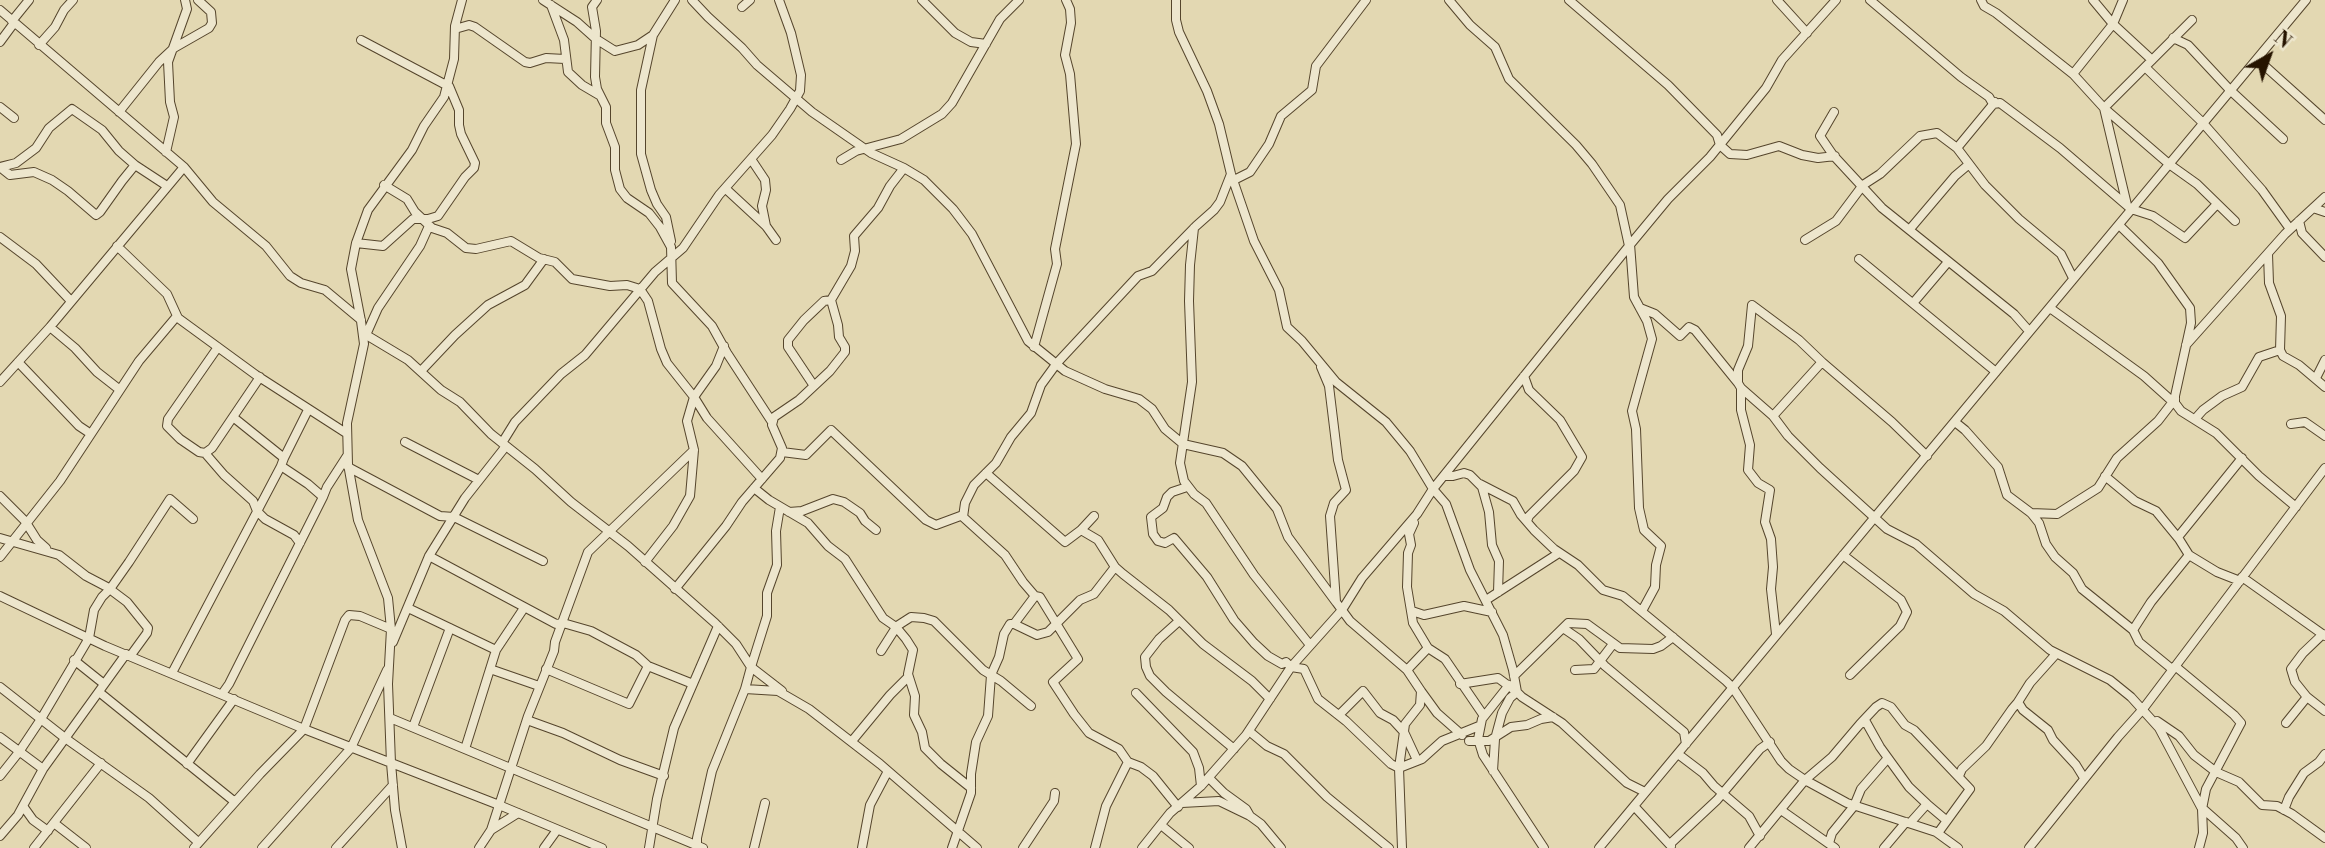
<!DOCTYPE html>
<html>
<head>
<meta charset="utf-8">
<style>
	body { margin:0 }
	#map { position:relative; width:2325px; height:848px; overflow:hidden; background:#e3d8b2; font-family:"Libre Bodoni",serif }
	canvas { display:block }
	.north { position:absolute; left:2234px; top:21px; width:70px; height:70px; -webkit-text-stroke:5px #ede6cd; paint-order:stroke; rotate:40deg; font-size:19px; font-weight:700; line-height:28px; text-align:center; color:#261400 }
	.north::after { content:''; display:block; margin:auto; width:24px; height:32px; background:#261400; clip-path:polygon(50% 0,100% 100%,50% 72%,0 100%) }
</style>
</head>
<body>
<div id="map">
<canvas width="2325" height="848"></canvas>
<div class="north">N</div>
</div>
<script>
const context = document.querySelector('canvas').getContext('2d');
context.lineJoin = 'round';
const toPath = rows => new Path2D(rows.map(r => 'M' + r).join(''));
function trace(path, color, width, dash) { context.strokeStyle = color; context.lineWidth = width; context.lineCap = dash ? 'butt' : 'round'; context.setLineDash(dash || []); context.stroke(path); }
const minor = toPath([
	[543,0,577,22,596,39,615,51,638,45,653,35,675,0],
	[597,0,592,7,596,31,595,77,597,89,606,107,606,123,615,147,615,170,620,189,627,198,649,213,660,227,671,247,672,283,712,326,727,353,772,422],
	[692,0,708,17,742,48,757,65,812,112,871,153,904,168,924,180,953,209,972,234,1028,341,1065,371,1105,389,1139,399,1152,409,1165,429,1183,444,1223,453,1242,466,1277,509,1288,537,1336,602],
	[922,0,955,33,971,42,986,44],
	[1176,0,1176,20,1179,32,1207,91,1219,124,1231,174,1254,241,1279,290,1287,327,1302,341,1336,382,1386,422,1410,451,1433,489,1446,504,1470,570,1503,635,1513,670,1517,692,1522,697,1562,723,1627,783,1645,792],
	[1449,0,1470,25,1495,47,1509,79,1576,145,1592,164,1620,205,1629,246],
	[1569,0,1668,85,1717,135,1720,145,1730,154,1747,155,1779,146,1802,155,1818,158,1835,156],
	[1777,0,1807,33],
	[1870,0,1961,77,1989,97,1993,104,2000,103,2060,148,2131,209,2153,216,2185,238,2217,204],
	[1981,0,1984,6,1996,13,2073,74,2104,108,2127,205],
	[2093,0,2113,24,2152,60],
	[551,5,564,40,568,72,582,85,599,95],
	[742,7,750,0],
	[0,10,184,167,213,202,266,246,290,276,301,283,325,290,361,320],
	[2192,20,2104,108,2169,164,2197,184,2235,221],
	[12,21,29,0],
	[455,29,469,25,475,27,525,62,530,63,546,58,565,59],
	[653,35,641,90,641,154,651,190,657,204,666,217,671,241],
	[2173,38,2188,45,2230,90,2283,139],
	[361,40,448,86],
	[0,42,14,23],
	[39,45,55,27,64,10,73,0],
	[2257,59,2325,120],
	[2145,67,2202,122,2262,190,2290,229],
	[2073,74,2113,24,2123,0],
	[0,107,14,118],
	[119,112,159,62,174,48,209,28,212,23,211,12,198,0],
	[1834,112,1820,136,1833,155,1882,208,2014,314,2029,331],
	[1957,148,1985,185,2019,219,2061,254,2073,278],
	[166,152,174,117,170,102,168,62,187,9,185,0],
	[751,159,765,180,766,190,762,206,766,226],
	[841,160,856,151,901,139,942,114,952,103,1000,19,1019,0],
	[0,167,16,163,36,148,49,128,72,109,102,130,119,151,135,165],
	[1,168,10,175,34,172,52,180,68,191,96,215,100,212,122,181,135,165,167,186],
	[1234,180,1250,172,1269,144,1281,116,1312,90,1316,66,1366,0],
	[384,185,407,199,415,212,432,228,447,233,466,248,476,249,511,241,539,258,555,262,572,279,610,286,627,285,640,289,648,301,661,349,667,363,694,397,707,418,762,479],
	[726,189,766,226,776,240],
	[2313,208,2325,212],
	[2299,221,2302,233,2325,257],
	[2119,225,2158,263,2190,308,2191,323,2175,396,2175,403,2181,411,2216,433,2259,476,2296,507],
	[1194,228,1190,265,1189,301,1192,382,1180,463,1184,481,1194,494,1206,503,1254,575,1310,645],
	[1910,229,1955,176,1968,165],
	[0,237,36,264,70,300],
	[1805,240,1836,221,1863,185,1880,174,1920,136,1937,133,1957,148,1995,102],
	[356,243,383,246,413,219,428,219,438,216,465,177,474,168,475,163,461,134,459,125,459,110,449,86],
	[1630,244,1634,297,1647,321,1652,339,1632,411,1636,429,1639,508,1644,530,1661,546,1656,565,1655,587,1642,611],
	[117,246,167,294,178,318,256,375,346,433],
	[2268,254,2269,283,2281,316,2280,350,2283,356,2299,365,2325,387],
	[1859,259,1996,372],
	[1914,302,1948,262],
	[1640,308,1655,314,1680,336,1689,327,1695,330,1738,383],
	[2050,308,2144,376,2173,402],
	[50,327,75,348,97,372,120,390],
	[363,333,408,360,441,390,460,402,491,434,535,469,571,502,628,546,715,623,736,644,751,667,745,689,712,771,697,838,697,848],
	[366,335,378,308,420,246,429,226],
	[2186,345,2285,234,2325,197],
	[218,347,168,419,167,426,180,439,199,452,205,453,212,448,260,377],
	[1034,347,1057,264,1055,249,1076,144,1070,74,1065,55,1071,23,1070,9,1066,0],
	[18,362,79,426,91,434],
	[1822,362,1799,340,1752,305,1748,346,1738,370,1738,383,1741,388,1773,416,1788,436,1820,468,1887,529,1916,544,1974,594,2004,611,2050,650,2110,680,2131,697,2159,728,2201,807,2236,838,2243,848],
	[1321,367,1329,386,1338,460,1346,490,1334,503,1330,516,1336,602,1350,621,1407,670],
	[421,371,455,335,488,305,525,285,544,259],
	[1524,376,1529,390,1560,420,1582,457,1574,471,1529,516,1527,521],
	[2316,378,2325,360],
	[0,382,50,327,184,167],
	[814,386,788,347,788,340,804,320,824,301,831,300],
	[1741,388,1741,410,1750,445,1748,470,1758,483,1770,490,1765,522,1771,539,1773,567,1771,589,1776,634],
	[1773,416,1822,362,1892,422,1927,456],
	[233,417,284,458,281,466,308,484,323,497,327,487,347,456],
	[2195,419,2203,410,2222,396,2242,387,2259,357,2280,350],
	[1955,422,1965,430,1998,467,2007,495,2031,513,2039,523,2046,544,2055,557,2073,573,2082,589,2133,630],
	[2291,424,2305,422,2325,436],
	[405,442,479,480],
	[502,443,515,422,561,374,585,355,655,272,683,248,719,195,772,135,790,109,800,91,801,75,791,33,779,0],
	[782,452,806,455,831,430,926,520,936,525,963,515],
	[205,453,224,475,253,501,257,511,265,519,294,535,300,543],
	[284,458,308,410],
	[348,467,440,516,454,517,543,561],
	[986,473,1065,542,1081,530,1094,516],
	[1444,476,1453,476,1464,473,1470,475,1482,487,1489,512,1492,545,1499,561,1498,592],
	[2105,476,2135,501,2156,511,2179,539,2189,555,2151,602,2133,630,2139,642,2172,669],
	[1480,484,1513,501,1521,515,1534,530,1554,549,1578,565,1603,590,1623,596,1726,681,1733,688,1781,761,1789,769,1805,780,1847,803,1936,832,1958,848],
	[1187,487,1172,492,1167,497,1163,508,1151,517,1153,534,1158,541,1165,543,1174,538,1207,577,1234,620,1254,643,1268,656,1282,664,1286,662,1291,667,1304,669,1318,699,1346,721,1391,764,1399,768,1422,759,1442,741,1479,726],
	[754,488,769,500,808,523,828,546,845,559,883,618,896,627,906,639,913,650,908,674,915,696,914,715,922,732,925,748,941,764,971,788],
	[0,496,25,521,37,540,46,548],
	[780,507,776,531,777,565,767,593,767,616,751,667,782,691],
	[789,512,802,511,833,499,844,502,860,513,865,521,876,530],
	[2031,513,2057,514,2098,488,2117,458,2158,421,2175,399],
	[1414,523,1409,534,1411,545,1408,553,1407,587,1413,623,1428,648,1445,659,1484,716],
	[1081,530,1098,540,1115,567,1123,574,1169,610,1203,644,1252,681,1270,699],
	[2178,537,2242,458],
	[0,538,59,555,86,576,107,587,127,602,148,628,147,633,131,655],
	[1843,555,1901,600,1907,612,1900,626,1850,675],
	[2189,555,2217,572,2240,581],
	[429,556,556,624,563,623,591,631,636,655,648,666,693,684],
	[0,557,60,481,139,361,177,316],
	[645,562,673,526,690,496,694,450,687,421,694,397,716,366,724,346],
	[2242,577,2325,636],
	[675,589,726,526,742,502,780,458,782,448,772,425,774,417,799,400,830,371,845,352,845,347,839,337,838,325,831,300,851,266,855,251,854,236,878,208,890,186,904,168],
	[0,596,105,646,304,729,499,805,602,848],
	[1486,600,1559,553],
	[408,608,496,650],
	[1412,611,1424,615,1464,606,1492,612],
	[1179,621,1159,639,1145,657,1146,667,1150,676,1166,692,1234,749],
	[1014,624,1037,635,1048,632,1080,600,1094,594,1115,567],
	[1563,628,1579,639,1605,666,1684,732,1686,744],
	[2323,634,2303,653,2291,669,2295,682,2307,697,2325,711],
	[393,642,429,556,465,498,506,446],
	[881,651,897,626,911,617,924,618,934,621,983,670,1001,681,1031,706],
	[2056,654,2030,683,2018,702,2023,710,2048,730,2053,740,2076,765,2084,778],
	[74,660,104,684],
	[2175,666,2234,715,2241,723,2206,789,2202,809,2203,833,2199,848],
	[490,669,539,686],
	[546,669,629,704,648,666],
	[1575,670,1594,669,1613,644],
	[172,673,281,466],
	[1514,676,1568,623,1587,624,1620,648,1653,649,1661,646,1673,637],
	[1460,684,1498,678,1517,692,1510,698,1502,713,1495,739,1493,771],
	[1509,685,1482,719,1478,739,1483,755,1544,848],
	[0,687,65,738,149,798,198,842],
	[745,689,778,691,809,709,880,764,977,848],
	[1421,691,1437,713,1462,735],
	[99,692,235,802],
	[1136,693,1193,752,1199,768,1201,786],
	[222,694,229,684,323,497],
	[1339,715,1363,691,1380,713,1393,720,1404,732,1417,760],
	[390,718,703,848],
	[527,720,563,733,620,760,664,776],
	[2157,721,2179,736,2194,755,2216,772,2239,782,2262,805,2277,806,2292,814,2325,838],
	[2286,723,2307,697],
	[1860,724,1876,707,1882,703,1891,707,1905,725,1914,730,1970,789,1938,833],
	[413,727,450,628],
	[1249,731,1267,746,1284,754,1327,797,1389,848],
	[0,737,43,769],
	[852,741,890,695,908,677],
	[1469,741,1489,741,1511,727,1527,725,1541,719,1553,717],
	[465,749,496,650,524,608],
	[1678,754,1703,773,1714,786,1749,816,1760,836],
	[1128,762,1141,767,1153,776,1178,807],
	[187,764,234,699],
	[0,776,19,752,41,719,89,638,94,610,102,597,110,589,129,562,170,499,193,519],
	[1959,776,1962,769,1986,746,2012,709,2018,702],
	[1209,778,1224,793,1246,809,1250,816],
	[1182,803,1219,801,1250,816,1261,824,1281,848],
	[1927,804,1946,820],
	[23,806,33,820,48,831],
	[1634,806,1671,846],
	[1781,810,1835,848],
	[2284,810,2289,797,2304,773,2319,762,2325,754],
	[54,823,86,848],
	[1161,825,1189,848],
	[491,830,518,813],
	[0,836,18,815,43,769,126,654],
	[1829,843,1832,833,1854,806,1861,789,1888,758],
	[1670,844,1717,800,1760,749,1770,742],
	[34,848,101,763],
	[194,848,260,774,304,729,345,620,349,615,360,616,391,629],
	[262,848,351,748,387,670],
	[336,848,393,785],
	[402,848,395,810,391,763,388,684,391,629,388,598,358,520,348,464,347,423,364,344,361,321,351,269,356,243,368,210,412,150,424,126,444,97,454,59,455,26,462,0],
	[479,848,491,830,528,716,554,651,555,642,588,552,694,450],
	[544,848,557,830],
	[649,848,657,799,674,728,718,626],
	[754,848,765,803],
	[862,848,870,805,888,771],
	[952,848,971,793,971,774,976,742,988,716,991,675,999,657,1004,634,1010,624,1014,624,1035,596],
	[1023,848,1054,801,1055,793],
	[1095,848,1106,806,1128,762,1119,749,1089,733,1074,714,1053,682,1078,659,1040,597,1035,596,1023,582,1005,555,963,517,965,503,974,485,996,463,1011,437,1031,413,1041,385,1057,363,1138,276,1152,271,1196,226,1214,210,1220,202,1231,174],
	[1142,848,1170,813,1201,786,1246,735,1291,667,1342,610,1362,578,1417,514,1433,489,1629,246,1668,199,1710,157,1766,88,1782,60,1836,0],
	[1402,848,1399,768,1405,724,1420,705,1421,691,1407,670,1428,648],
	[1599,848,2306,0],
	[1749,848,1805,780,1832,757,1860,724,1866,722,1880,747,1909,787,1927,804,1910,823],
	[1884,848,1906,822],
	[2029,848,2118,737,2143,709,2325,468]
]);
trace(minor, '#55452c', 10);
trace(minor, '#ede6cd', 8);
</script>
</body>
</html>
